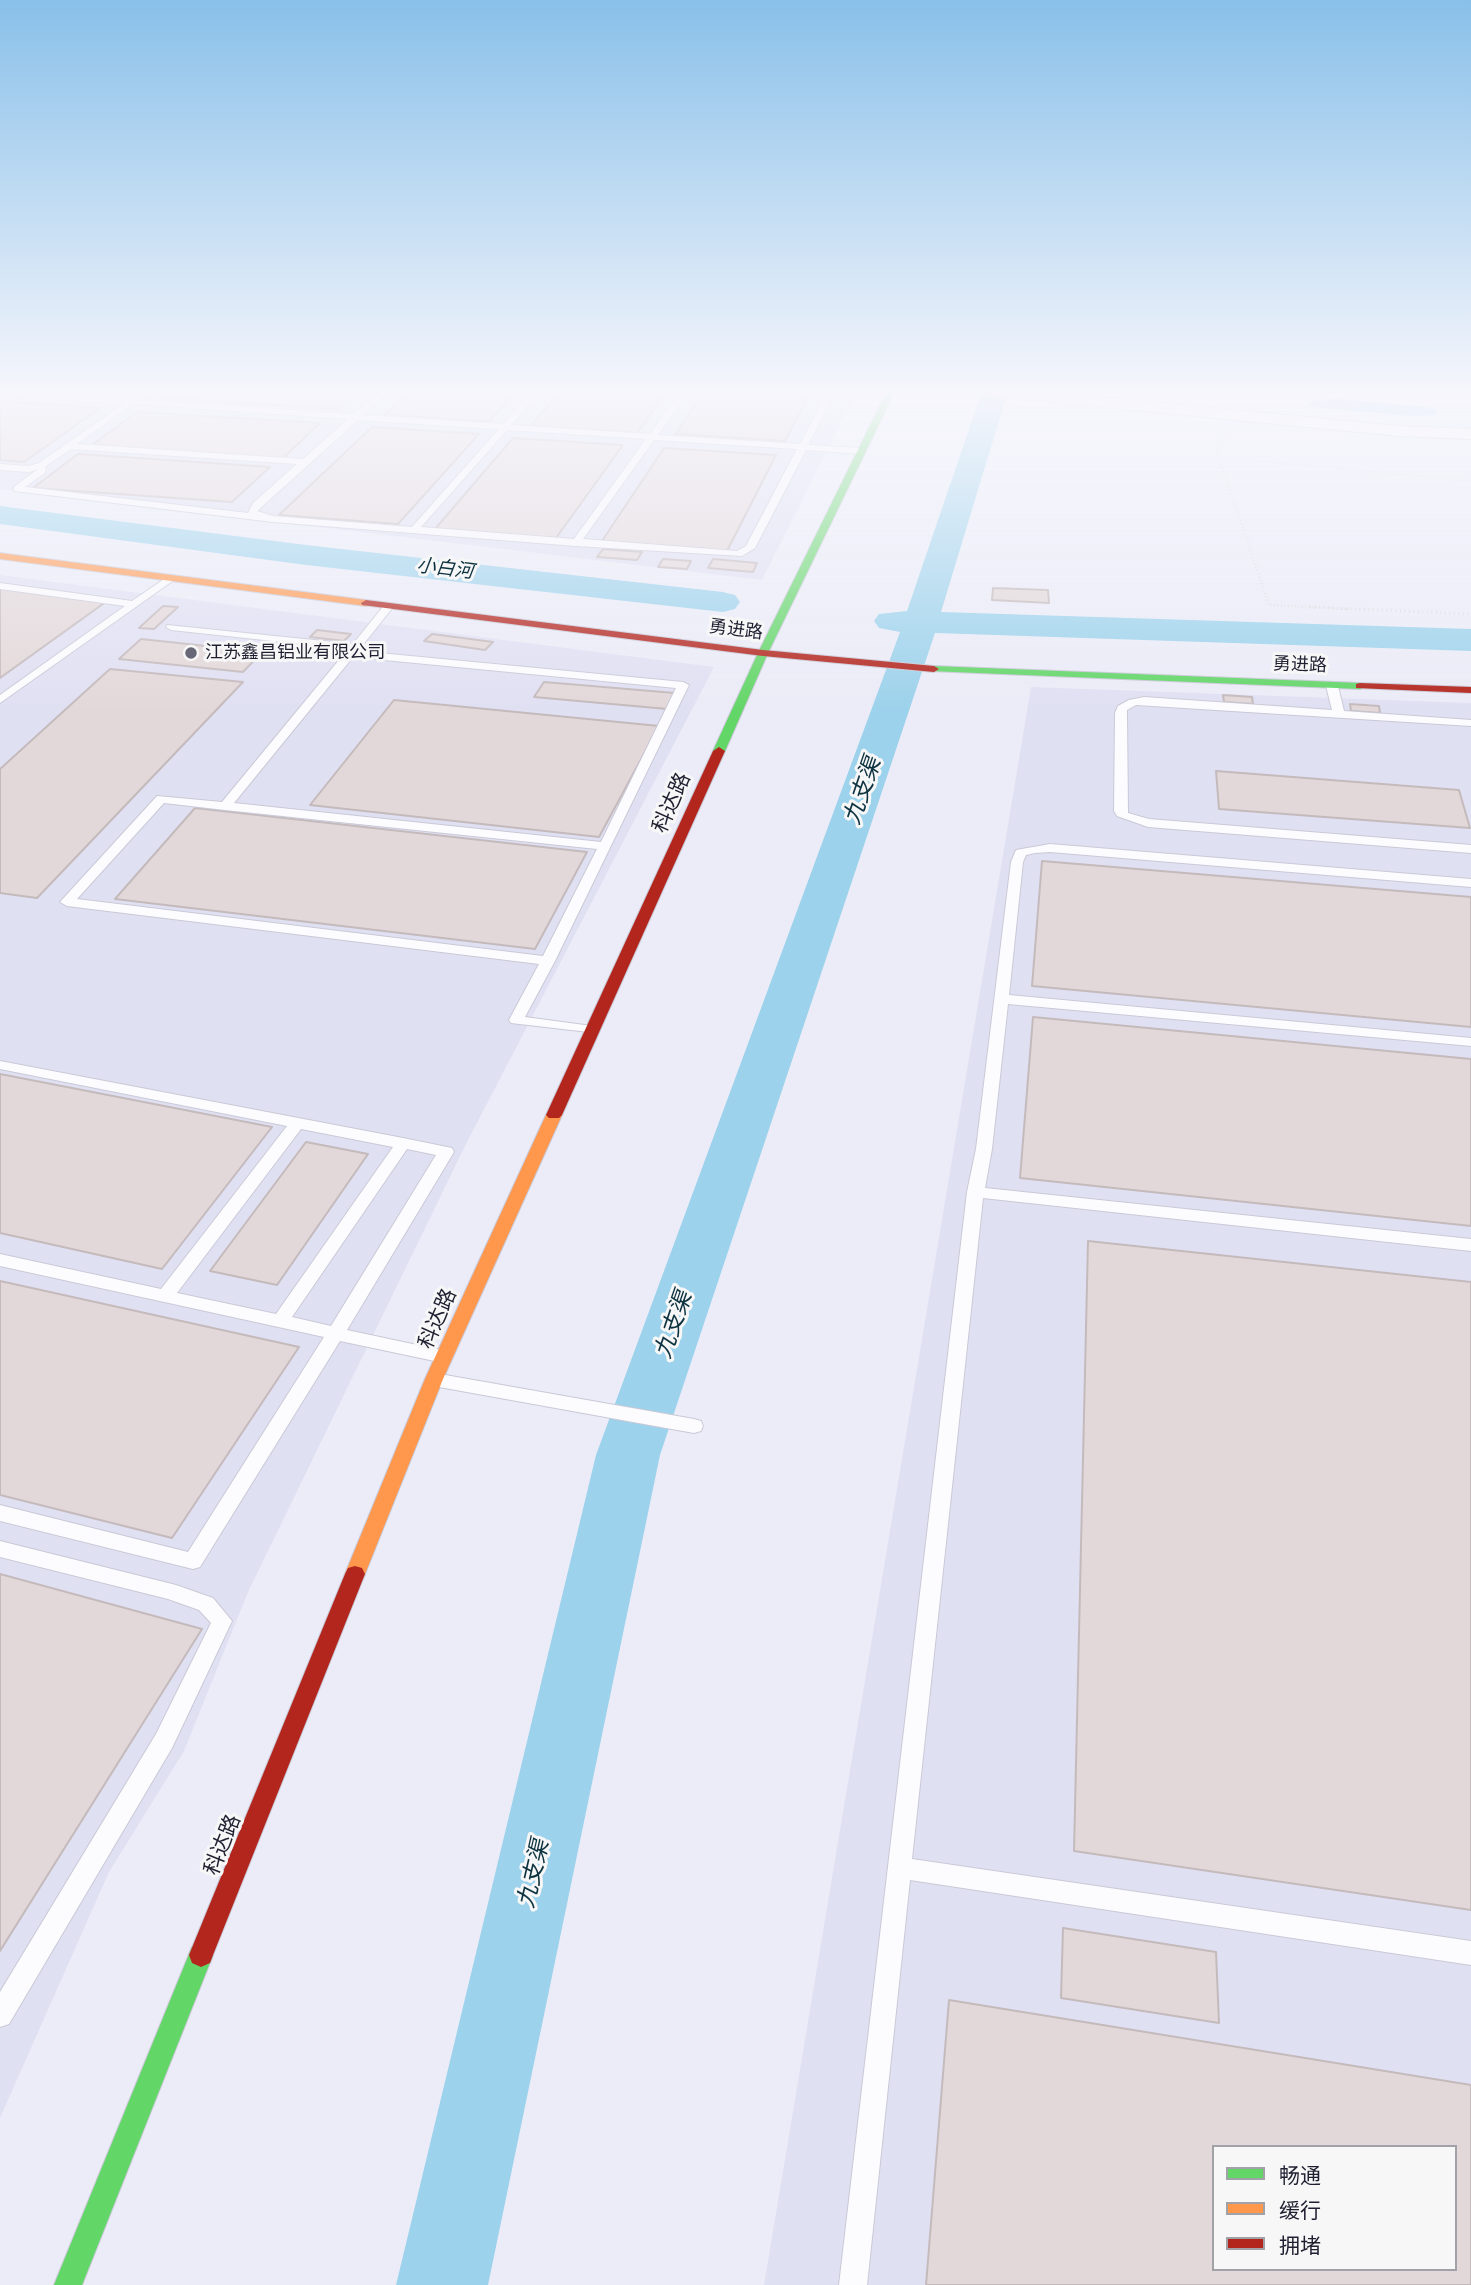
<!DOCTYPE html>
<html>
<head>
<meta charset="utf-8">
<style>
	body { margin:0 }
	#map { position:relative; width:1471px; height:2285px; overflow:hidden; background:#ececf8; font-family:Karla,"Noto Sans SC",sans-serif }
	canvas { display:block }
	.legend { position:absolute; left:1212px; top:2145px; width:245px; height:126px; box-sizing:border-box; background:#f7f7f7; border:2px solid #a1a1a8; margin:0; padding:9px 12px; list-style:none; font-size:21px; color:#1f1f31 }
	.legend li { display:flex; align-items:center; gap:14px; height:35px }
	.legend b { width:35px; border:2px solid #a1a1a8 }
</style>
</head>
<body>
<div id="map">
<canvas width="1471" height="2285"></canvas>
<ul class="legend">
<li><b style="height:9px;background:#63d668"></b>畅通</li>
<li><b style="height:9px;background:#ff974d"></b>缓行</li>
<li><b style="height:9px;background:#b3261e"></b>拥堵</li>
</ul>
</div>
<script>
const context = document.querySelector('canvas').getContext('2d');
context.lineJoin = 'round';
function fillPath(path, color) { context.fillStyle = color; context.fill(path, 'evenodd'); }
const toPath = rows => new Path2D(rows.map(r => 'M' + r).join(''));
function trace(path, color, width, dash) { context.strokeStyle = color; context.lineWidth = width; context.lineCap = dash ? 'butt' : 'round'; context.setLineDash(dash || []); context.stroke(path); }
function label(font, color, halo, rows, align = 'center') {
  context.font = font + ' Karla,"Noto Sans SC",sans-serif'; context.lineWidth = 6; context.setLineDash([]); context.textBaseline = 'middle'; context.strokeStyle = halo; context.fillStyle = color; for (const [text, x, y, turn = 0] of rows) {
    context.save(); context.translate(x, y); context.rotate((+turn || 0) * Math.PI / 180); context.textAlign = isNaN(turn) ? turn : align; if (halo) context.strokeText(text, 0, 0); context.fillText(text, 0, 0); context.restore();
  }
}
const built = toPath([
	[0,391,857,391,762,580,0,489],
	[0,575,714,667,466,1144,248,1592,184,1751,109,1872,0,2118],
	[1031,687,1471,703,1471,2285,764,2285],
	[1214,2147,1455,2147,1455,2269,1214,2269]
]);
const water = toPath([
	[1336,399,1426,407,1437,410,1436,415,1414,416,1322,408,1308,405,1313,401]
]);
const river = toPath([
	[982,391,1008,391,941,612,1471,629,1471,651,935,633,660,1455,488,2285,396,2285,596,1455,900,632,879,628,874,621,879,614,907,611,982,391],
	[0,506,306,545,723,592,735,595,740,602,735,609,723,612,306,565,0,524,0,506]
]);
const building = toPath([
	[172,391,313,391,354,393,337,409,163,398,172,391],
	[410,391,517,391,489,422,385,415,410,391],
	[560,391,667,391,637,433,531,426,560,391],
	[704,391,811,391,785,441,676,434,704,391],
	[0,401,100,408,24,462,0,460,0,401],
	[137,412,320,423,283,458,92,445,137,412],
	[372,427,479,434,398,524,279,515,372,427],
	[513,438,623,445,556,538,435,529,513,438],
	[664,448,776,455,727,551,602,541,664,448],
	[78,454,270,467,232,502,33,488,78,454],
	[603,549,642,552,637,560,597,557,603,549],
	[663,559,691,561,687,569,658,567,663,559],
	[713,559,757,563,753,572,708,568,713,559],
	[0,587,107,601,0,678,0,587],
	[993,588,1048,590,1049,603,992,600,993,588],
	[163,606,178,607,154,629,139,628,163,606],
	[317,630,351,634,344,641,310,637,317,630],
	[432,634,493,642,485,650,424,641,432,634],
	[141,639,262,652,243,672,119,659,141,639],
	[110,669,243,682,37,898,0,893,0,769,110,669],
	[544,682,675,693,667,709,534,697,544,682],
	[1223,695,1252,697,1253,704,1224,702,1223,695],
	[394,700,659,726,599,837,310,805,394,700],
	[1350,704,1379,706,1380,713,1351,711,1350,704],
	[1216,771,1459,790,1470,828,1219,809,1216,771],
	[195,808,587,852,535,949,115,899,195,808],
	[1042,861,1471,897,1471,1027,1032,986,1042,861],
	[1033,1017,1471,1059,1471,1226,1020,1178,1033,1017],
	[0,1074,272,1127,162,1269,0,1233,0,1074],
	[306,1142,368,1154,277,1285,210,1271,306,1142],
	[1088,1241,1471,1282,1471,1910,1074,1851,1088,1241],
	[0,1281,299,1347,172,1538,0,1495,0,1281],
	[0,1574,202,1629,0,1951,0,1574],
	[1063,1928,1216,1952,1219,2023,1061,1998,1063,1928],
	[949,2000,1471,2085,1471,2285,926,2285,949,2000],
	[1214,2147,1455,2147,1455,2269,1214,2269,1214,2147]
]);
const pathFar1 = toPath([
	[1225,431,1217,453,1269,605,1350,609],
	[1228,458,1471,481]
]);
const path = toPath([
	[1310,607,1471,614]
]);
const lane = toPath([
	[0,391,130,399,142,391,151,391,140,400,354,414,381,391,389,391,363,415,503,424,533,391,541,391,511,425,650,434,681,391,689,391,658,435,800,444,828,391,836,391,808,445,861,448,865,451,861,454,806,450,755,548,742,556,576,546,273,522,14,491,14,487,38,469,29,472,0,470,0,464,29,466,39,463,124,404,0,395,0,391],
	[133,404,348,419,303,459,77,444,133,404],
	[358,420,499,429,412,527,273,516,257,511,358,420],
	[507,430,646,439,574,539,421,527,507,430],
	[654,440,797,449,746,546,737,551,583,539,654,440],
	[71,449,297,464,253,503,248,513,25,487,45,473,46,466,71,449],
	[170,575,174,576,174,580,0,703,0,695,125,606,0,589,0,583,132,601,170,575],
	[389,603,394,606,358,651,683,682,689,685,555,961,525,1017,592,1026,597,1027,599,1030,597,1033,511,1023,509,1020,539,964,67,906,60,902,157,796,222,802,348,649,171,630,166,627,167,625,353,644,385,604,389,603],
	[353,657,676,688,601,842,234,803,353,657],
	[164,803,225,810,597,849,543,956,77,899,164,803],
	[1332,683,1338,686,1344,711,1471,720,1471,726,1136,705,1127,710,1127,713,1128,813,1149,819,1471,845,1471,853,1148,827,1117,816,1114,811,1115,713,1118,706,1129,700,1144,697,1332,710,1326,686,1332,683],
	[1050,844,1471,879,1471,887,1050,852,1035,853,1026,855,1023,862,1009,995,1471,1038,1471,1046,1008,1004,992,1149,985,1188,1471,1239,1471,1251,983,1198,912,1859,1471,1941,1471,1965,910,1880,867,2285,839,2285,967,1192,976,1149,1011,862,1016,850,1050,844],
	[0,1061,403,1138,452,1148,454,1152,347,1330,450,1352,453,1357,450,1362,444,1363,340,1341,200,1567,193,1569,0,1521,0,1505,188,1552,324,1337,0,1266,0,1254,161,1289,287,1126,0,1069,0,1061],
	[301,1129,393,1147,276,1314,177,1293,301,1129],
	[407,1149,436,1155,331,1326,292,1317,407,1149],
	[434,1373,694,1419,701,1421,703,1426,701,1431,694,1433,428,1385,425,1380,428,1375,434,1373],
	[0,1541,176,1585,213,1598,232,1621,172,1748,9,2024,0,2027,0,1992,156,1734,211,1623,199,1610,168,1599,0,1557,0,1541]
]);
const street = toPath([
	[983,391,1040,391,1399,426,1471,429,1471,439,1399,436,991,396,983,391]
]);
const fast = toPath([
	[887,391,895,391,768,653,725,751,723,753,715,753,713,751,758,653,887,391],
	[934,666,1360,683,1366,686,1360,689,930,671,929,669,934,666],
	[201,1943,210,1947,213,1955,82,2285,54,2285,192,1947,201,1943]
]);
const slow = toPath([
	[0,553,366,600,371,603,366,606,0,559,0,553],
	[554,1110,562,1115,443,1379,365,1574,362,1580,355,1582,348,1580,345,1574,425,1379,546,1115,554,1110]
]);
const jam = toPath([
	[366,600,763,650,934,666,939,669,934,672,763,656,362,605,361,603,366,600],
	[1360,683,1471,687,1471,693,1356,688,1356,684,1360,683],
	[719,747,725,751,562,1115,559,1118,549,1118,546,1115,713,751,719,747],
	[355,1566,362,1568,365,1574,213,1955,210,1963,201,1967,192,1963,189,1955,345,1574,348,1568,355,1566]
]);
const markers = [
	[191,653,7,"#676777"]
];
const farStreetnames = [
	["勇进路",736,630,7],
	["勇进路",1300,665,2]
];
const farPoinames = [
	["江苏鑫昌铝业有限公司",205,653]
];
const farWaternames = [
	["小白河",445,569,7]
];
const streetNames = [
	["科达路",672,803,-66],
	["科达路",438,1319,-66],
	["科达路",223,1845,-68]
];
const waterNames = [
	["九支渠",863,791,-71],
	["九支渠",674,1325,-71],
	["九支渠",534,1874,-77]
];
fillPath(built, '#e0e0f3');
fillPath(water, '#9cd2eb');
fillPath(river, '#9cd2eb');
fillPath(building, '#e3d8d9');
trace(building, '#c4babc', 2);
trace(lane, '#c9c9d7', 2);
trace(street, '#c9c9d7', 2);
trace(fast, '#c9c9d7', 2);
trace(slow, '#c9c9d7', 2);
trace(jam, '#c9c9d7', 2);
trace(pathFar1, '#dbdbde', 2.5, [1, 2.5]);
trace(path, '#dbdbde', 3.5, [1, 3.5]);
fillPath(lane, '#fcfcfe');
fillPath(street, '#fcfcfe');
fillPath(fast, '#63d668');
fillPath(slow, '#ff974d');
fillPath(jam, '#b3261e');
const sky = context.createLinearGradient(0, 0, 0, 711);
sky.addColorStop(0, '#89c0e9');
sky.addColorStop(0.55, '#f6f6fc');
sky.addColorStop(1, '#f6f6fc00');
context.fillStyle = sky;
context.fillRect(0, 0, 1471, 711);
for (const [x, y, r, color] of markers) { const dot = new Path2D(); dot.arc(x, y, r, 0, 2 * Math.PI); context.fillStyle = color; context.fill(dot); trace(dot, '#f7f7f7', 2.5); }
label('18px', '#1f1f31', '#f7f7f7', farStreetnames);
label('18px', '#1f1f31', '#f7f7f7', farPoinames, 'left');
label('italic 19px', '#0e3340', '#f7f7f7', farWaternames);
label('21px', '#1f1f31', '#f7f7f7', streetNames);
label('italic 23px', '#0e3340', '#f7f7f7', waterNames);
</script>
</body>
</html>
